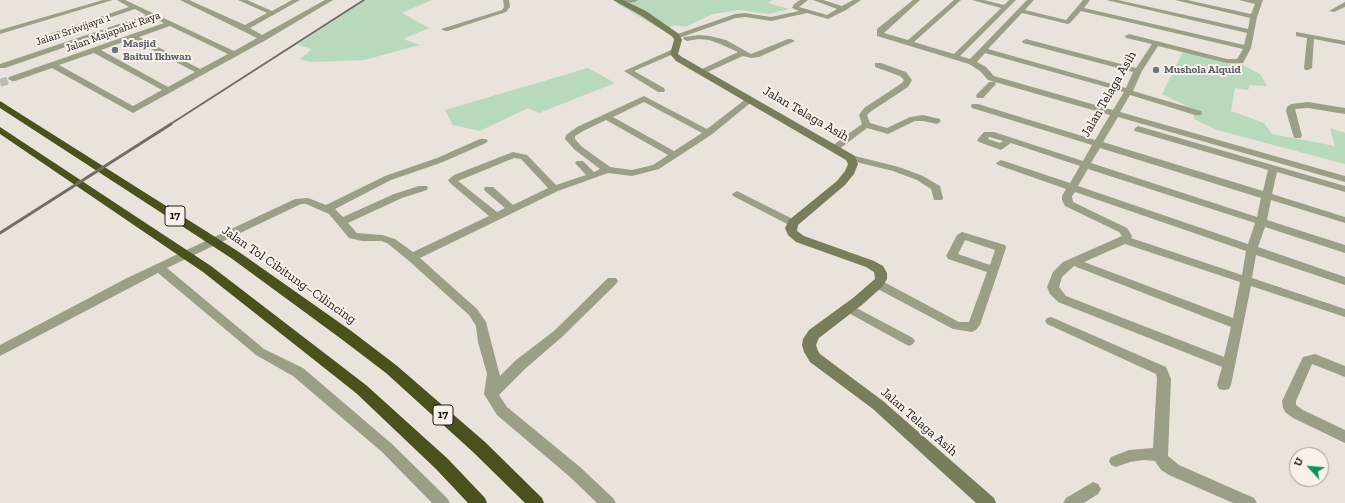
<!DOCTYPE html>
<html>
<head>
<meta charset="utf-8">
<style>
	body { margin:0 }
	#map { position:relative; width:1345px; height:503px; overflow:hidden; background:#eae3dc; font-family:"Zilla Slab",serif }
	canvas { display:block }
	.north { position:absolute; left:1289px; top:447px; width:40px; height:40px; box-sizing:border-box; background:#f8f0e9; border:1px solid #a09a95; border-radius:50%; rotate:296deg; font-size:11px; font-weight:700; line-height:16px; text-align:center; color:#1d1a18 }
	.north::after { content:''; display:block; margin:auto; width:14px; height:18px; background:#059555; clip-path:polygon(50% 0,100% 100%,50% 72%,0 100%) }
</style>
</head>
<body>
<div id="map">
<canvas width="1345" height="503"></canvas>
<div class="north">U</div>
</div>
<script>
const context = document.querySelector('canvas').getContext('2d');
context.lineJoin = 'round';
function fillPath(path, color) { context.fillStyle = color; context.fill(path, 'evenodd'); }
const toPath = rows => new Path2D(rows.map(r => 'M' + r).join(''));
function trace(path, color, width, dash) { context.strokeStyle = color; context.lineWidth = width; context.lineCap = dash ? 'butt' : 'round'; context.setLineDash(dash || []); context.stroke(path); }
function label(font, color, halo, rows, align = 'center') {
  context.font = font + ' "Zilla Slab",serif'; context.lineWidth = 4; context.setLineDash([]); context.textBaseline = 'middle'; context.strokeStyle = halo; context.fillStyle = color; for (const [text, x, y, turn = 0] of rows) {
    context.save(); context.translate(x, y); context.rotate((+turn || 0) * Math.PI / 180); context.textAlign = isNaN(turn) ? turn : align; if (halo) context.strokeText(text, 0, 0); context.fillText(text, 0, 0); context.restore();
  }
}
const green = toPath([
	[366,0,432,0,402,13,429,28,403,39,420,45,364,60,311,62,300,59,312,49,297,45],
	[626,0,773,0,768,3,789,9,769,14,739,10,713,14,685,27,676,25,662,30,616,3],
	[1183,52,1237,62,1260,74,1267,86,1250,85,1248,90,1235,88,1231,111,1264,123,1272,134,1335,146,1330,128,1345,133,1345,164,1217,130,1194,119,1193,109,1162,94],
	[588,68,615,83,539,113,528,108,480,131,453,125,445,110]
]);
const streetTunnel = toPath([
	[0,83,12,79]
]);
const street = toPath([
	[103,0,113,0,0,34,0,30,103,0],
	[117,0,125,0,234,51,257,38,180,0,189,0,245,25,267,13,238,0,247,0,272,11,292,0,300,0,250,28,262,35,325,0,333,0,266,40,133,113,52,68,15,81,12,81,8,79,9,77,164,23,152,17,5,68,0,68,0,64,146,15,135,9,50,38,47,38,43,36,129,7,117,0],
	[170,26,228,54,200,69,139,37,170,26],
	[132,39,195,72,168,87,101,50,132,39],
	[94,53,162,90,133,106,59,65,94,53],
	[503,0,509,0,510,7,506,12,448,31,445,31,441,29,502,10,504,7,503,0],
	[623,0,638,0,635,2,621,3,620,2,623,0],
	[800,0,808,0,799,7,827,15,837,9,813,0,823,0,842,6,853,0,861,0,846,10,828,19,807,13,771,21,745,17,736,18,679,38,673,38,672,36,735,14,745,13,771,17,799,11,792,8,794,4,800,0],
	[913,0,920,0,884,33,908,40,954,0,961,0,914,42,954,54,1001,8,972,0,984,0,1004,5,1009,0,1016,0,960,56,970,59,1027,0,1034,0,1025,10,1066,20,1083,0,1090,0,1084,8,1244,45,1247,33,1106,0,1118,0,1248,29,1250,18,1175,0,1187,0,1251,14,1255,4,1239,0,1263,0,1257,17,1251,48,1243,63,1227,63,1158,46,1142,71,1133,91,1201,111,1202,113,1201,115,1195,115,1130,95,1120,112,1345,176,1345,182,1118,117,1103,142,1263,191,1268,170,1135,131,1134,129,1138,126,1345,186,1345,192,1277,172,1272,194,1345,217,1345,223,1271,200,1267,220,1345,245,1345,253,1265,227,1258,247,1345,277,1345,285,1256,255,1252,278,1345,309,1345,317,1251,286,1231,385,1229,389,1224,390,1219,389,1217,385,1222,367,1058,302,1050,294,1047,287,1053,272,1063,262,1122,236,1119,232,1065,206,1062,200,1062,196,1066,189,998,165,996,163,1001,160,1070,183,1080,166,1011,143,1001,150,979,142,977,140,984,132,994,132,1083,161,1092,145,972,108,971,106,972,104,978,104,1095,140,1110,115,988,80,980,71,969,64,877,36,877,29,913,0],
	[1081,11,1243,49,1237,59,1227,59,1129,34,1125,36,1126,38,1152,44,1136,68,1026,39,1022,41,1023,43,1133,72,1126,88,988,49,1022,13,1068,24,1070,23,1081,11],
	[985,53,1124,92,1113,110,994,76,986,67,977,62,985,53],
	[989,137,993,138,1003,141,1000,143,988,139,989,137],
	[1100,148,1261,198,1257,217,1091,163,1100,148],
	[1088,169,1255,223,1248,244,1078,186,1088,169],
	[1075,192,1246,251,1242,275,1131,238,1132,236,1127,228,1073,202,1072,196,1075,192],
	[1125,244,1240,282,1233,318,1084,262,1125,244],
	[1074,266,1231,327,1224,357,1066,296,1059,287,1062,277,1074,266],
	[1345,2,1345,7,1334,12,1329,11,1345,2],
	[1296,32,1345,41,1345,45,1314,39,1312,68,1308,70,1305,70,1304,68,1307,38,1296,36,1296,32],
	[699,35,710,36,726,40,751,54,788,39,791,39,795,41,759,57,751,58,743,56,703,74,699,72,700,70,738,52,720,44,709,40,699,39,687,41,683,39,684,37,699,35],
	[671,50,677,50,678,52,634,71,664,88,665,90,664,92,658,92,624,71,671,50],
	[875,63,881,63,906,72,912,80,908,87,870,112,867,115,870,123,887,128,910,117,923,115,940,119,941,121,937,124,923,121,915,121,888,134,867,128,838,150,832,150,830,148,832,146,862,124,859,115,864,108,902,83,904,80,900,76,875,67,875,63],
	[989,82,995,82,996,84,983,98,977,98,976,96,977,94,989,82],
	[644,96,707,129,747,98,753,98,754,100,711,135,659,169,632,176,608,173,558,191,420,258,477,309,486,322,500,376,516,360,554,331,608,278,616,278,618,281,616,284,562,337,526,368,499,395,507,407,580,467,613,498,616,503,597,503,570,477,497,415,484,394,487,374,478,342,476,326,469,315,408,260,387,243,381,241,362,241,349,238,329,214,306,204,301,204,167,268,264,349,303,368,392,444,447,498,450,503,432,503,382,452,293,376,256,355,158,273,0,356,0,345,127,278,295,199,308,198,326,205,385,176,437,158,480,139,486,139,488,141,486,143,443,162,391,180,335,209,343,217,394,194,419,186,427,186,428,188,427,190,402,198,348,223,357,233,382,235,395,239,413,252,489,216,450,183,448,180,454,175,513,152,527,155,556,185,586,175,575,163,577,161,583,161,594,172,600,169,575,150,565,139,566,135,577,127,644,96],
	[644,102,702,133,674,151,613,117,644,102],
	[606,120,668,155,653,165,632,170,610,167,581,146,575,139,575,136,583,131,606,120],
	[514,158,521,159,548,188,513,205,493,187,485,187,484,189,485,191,505,208,497,212,458,181,514,158],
	[1308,102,1345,108,1345,114,1308,108,1295,109,1302,136,1300,138,1294,138,1286,111,1287,107,1291,104,1308,102],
	[851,155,899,167,923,176,940,186,943,198,942,200,934,200,931,189,917,180,893,171,848,160,846,158,851,155],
	[737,191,797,221,798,223,793,226,789,225,733,196,732,194,737,191],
	[962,232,1005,245,1006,248,980,325,976,330,972,332,953,329,874,287,872,284,874,281,882,281,959,322,969,322,987,272,948,259,946,256,957,235,962,232],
	[965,240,995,250,990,265,958,254,965,240],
	[849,304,913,338,915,341,913,344,909,346,905,344,845,311,843,308,845,305,849,304],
	[1051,317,1166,367,1171,379,1168,456,1179,465,1254,498,1257,503,1233,503,1169,475,1161,470,1155,461,1144,460,1130,462,1116,467,1111,465,1109,461,1111,457,1129,450,1153,448,1157,379,1156,374,1047,324,1045,321,1047,318,1051,317],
	[1315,354,1345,366,1345,377,1312,364,1296,401,1296,405,1303,410,1345,430,1345,443,1293,418,1285,412,1283,408,1282,401,1303,357,1315,354],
	[1093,482,1098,484,1101,489,1098,494,1084,503,1063,503,1066,498,1093,482]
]);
const secondary = toPath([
	[613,0,623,0,646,11,679,34,682,40,678,54,682,57,855,156,858,164,854,174,845,185,798,225,797,231,804,236,874,261,883,266,887,273,887,279,882,287,863,304,819,338,816,345,818,351,820,354,883,401,994,498,996,503,976,503,873,409,810,362,804,352,802,345,803,339,809,330,853,298,875,279,874,272,866,267,796,242,788,235,785,228,789,220,837,181,845,171,848,164,846,160,676,61,670,54,674,40,673,37,640,15,613,0]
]);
const highway = toPath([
	[0,101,239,252,350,330,396,365,485,442,542,498,544,503,525,503,473,452,386,373,340,338,231,258,0,108,0,101],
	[0,127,211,266,366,385,448,459,485,498,487,503,468,503,436,469,356,393,203,272,0,134,0,127]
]);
const railFar1 = toPath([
	[169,125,364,0]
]);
const rail = toPath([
	[0,233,171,124]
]);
const markers = [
	[115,50,4,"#6b7280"],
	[1156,70,4,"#6b7280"]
];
const farStreetnames = [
	["Jalan Sriwijaya 1",73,30,-19],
	["Jalan Majapahit Raya",113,32,-20]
];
const farWorshipnames = [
	["Masjid",123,44],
	["Baitul Ikhwan",123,57],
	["Mushola Alquid",1164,70]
];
const shields = [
	[175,216,20],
	[443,415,20]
];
const shieldNames = [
	["17",175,216],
	["17",443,415]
];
const streetNames = [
	["Jalan Telaga Asih",1109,94,-60],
	["Jalan Telaga Asih",806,114,30],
	["Jalan Tol Cibitung–Cilincing",289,275,35],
	["Jalan Telaga Asih",919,422,41]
];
fillPath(green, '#b8d9bb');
trace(streetTunnel, '#c1bbb5', 8, [8, 4]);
fillPath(street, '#9b9f88');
fillPath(secondary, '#787e5b');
fillPath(highway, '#4a511d');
trace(railFar1, '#726d69', 2);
trace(rail, '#726d69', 3);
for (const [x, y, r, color] of markers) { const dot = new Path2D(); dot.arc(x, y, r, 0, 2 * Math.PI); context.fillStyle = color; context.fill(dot); trace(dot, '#f8f0e9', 1.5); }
label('11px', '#1d1a18', '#f8f0e9', farStreetnames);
label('bold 11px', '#5b616d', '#f8f0e9', farWorshipnames, 'left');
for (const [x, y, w] of shields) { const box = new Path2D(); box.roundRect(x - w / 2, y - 10, w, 20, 3); context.fillStyle = '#f8f0e9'; context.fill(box); trace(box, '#1d1a18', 1); }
label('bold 12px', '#1d1a18', null, shieldNames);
label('13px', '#1d1a18', '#f8f0e9', streetNames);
</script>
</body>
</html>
